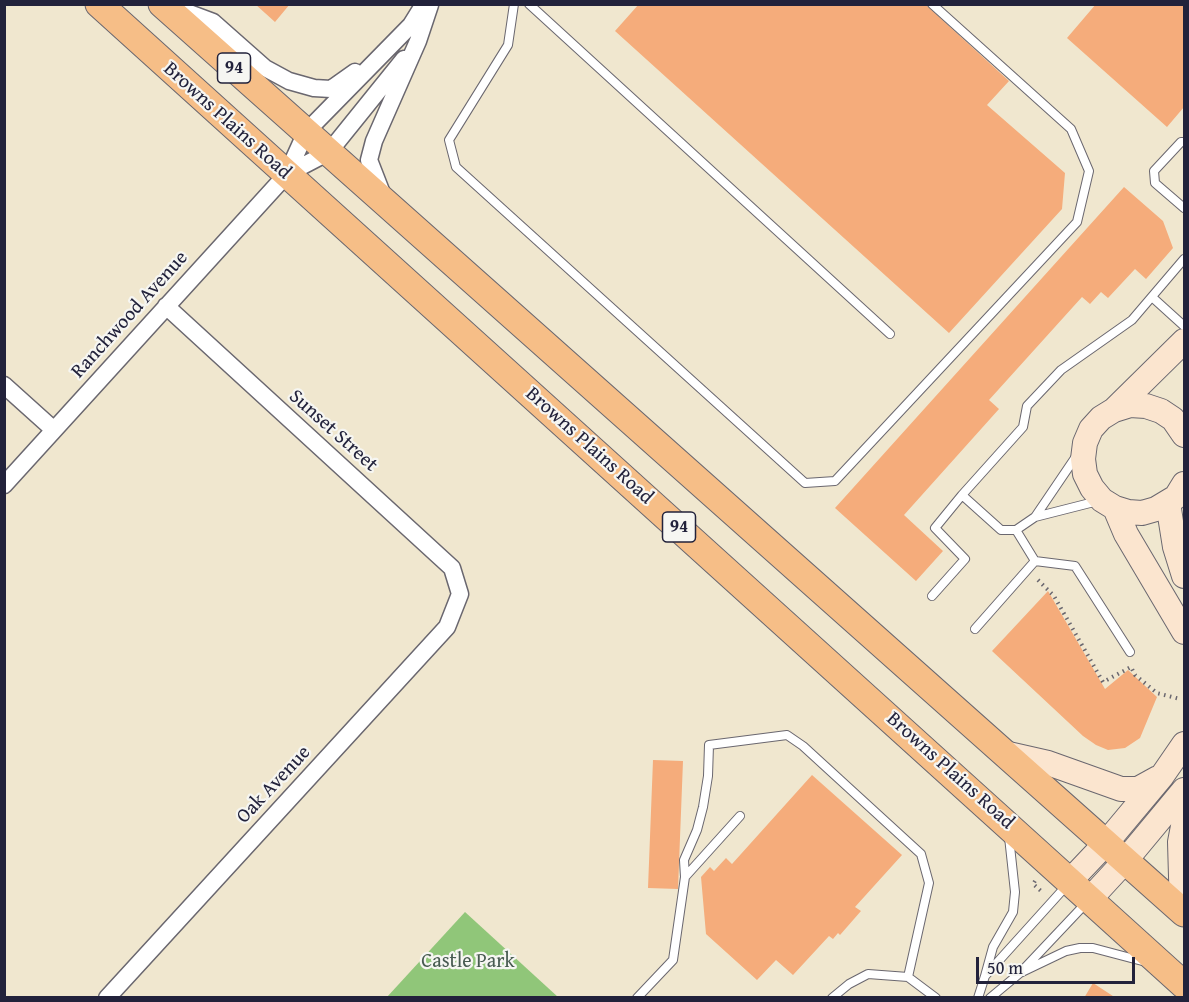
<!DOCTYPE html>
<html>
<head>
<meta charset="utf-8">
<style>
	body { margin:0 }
	#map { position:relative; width:1189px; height:1002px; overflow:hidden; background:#f0e7cf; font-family:"Gentium Book Plus",serif }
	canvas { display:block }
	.frame { position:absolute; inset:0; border:6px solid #22223b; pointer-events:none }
	.scale { position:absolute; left:976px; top:957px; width:159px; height:27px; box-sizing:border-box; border:3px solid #22223b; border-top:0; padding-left:8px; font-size:18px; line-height:21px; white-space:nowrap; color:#22223b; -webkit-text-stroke:4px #f6f6f2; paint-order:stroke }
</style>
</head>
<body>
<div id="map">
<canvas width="1189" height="1002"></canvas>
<div class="frame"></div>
<div class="scale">50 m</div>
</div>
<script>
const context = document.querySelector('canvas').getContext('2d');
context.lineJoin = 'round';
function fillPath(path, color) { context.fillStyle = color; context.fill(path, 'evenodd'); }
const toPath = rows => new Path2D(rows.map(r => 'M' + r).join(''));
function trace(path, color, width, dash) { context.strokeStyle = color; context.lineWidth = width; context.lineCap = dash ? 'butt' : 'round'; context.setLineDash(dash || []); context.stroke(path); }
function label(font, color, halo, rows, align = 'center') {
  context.font = font + ' "Gentium Book Plus",serif'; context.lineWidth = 4.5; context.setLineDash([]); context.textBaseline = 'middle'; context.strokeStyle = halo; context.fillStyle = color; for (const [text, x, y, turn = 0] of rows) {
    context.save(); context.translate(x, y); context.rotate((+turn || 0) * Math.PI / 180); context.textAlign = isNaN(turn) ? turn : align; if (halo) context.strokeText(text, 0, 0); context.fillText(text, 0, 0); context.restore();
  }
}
const green = toPath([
	[465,912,558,997,387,997]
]);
const building = toPath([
	[255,4,290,4,275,22],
	[639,4,925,4,1009,81,987,105,1065,173,1062,209,949,333,615,31],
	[1096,4,1184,4,1184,107,1167,127,1067,38],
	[1124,187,1163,221,1173,248,1146,279,1135,269,1108,298,1101,292,1090,304,1082,297,989,400,999,409,904,515,943,551,916,581,835,508],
	[1048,591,1105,689,1128,670,1157,697,1140,738,1125,748,1108,750,1096,745,1083,736,992,651],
	[653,760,683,761,678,889,648,888],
	[812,775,902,855,855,907,861,911,840,935,838,933,833,939,829,936,793,975,776,960,757,980,706,934,701,877,710,867,714,871,726,858,732,864],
	[1093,983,1116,998,1084,998]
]);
const path = toPath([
	[1038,580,1054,596,1103,682,1131,667,1135,675,1157,693,1180,699],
	[1035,881,1033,884,1041,891]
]);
const lane = toPath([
	[514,4,508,45,449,140,456,167,805,483,835,481,1077,222,1089,171,1071,129,932,4],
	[529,4,890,334],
	[1184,142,1181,142,1154,171,1155,183,1184,208],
	[1152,297,1184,326],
	[962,495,1023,427,1027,406,1061,370,1132,320,1184,259],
	[1035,517,1077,455],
	[1016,530,1035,561,1075,566,1130,652],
	[932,596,965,559,935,528,962,495,1001,530,1016,530,1035,517,1098,501],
	[975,629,1035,561],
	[685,877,684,860,697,830,703,807,708,776,709,745,787,735,803,746,921,854,929,883,908,977],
	[1020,973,1066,951,1080,948,1093,948,1146,962],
	[985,976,993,947,1013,912,1015,892,1009,837],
	[637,998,673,960,685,877,740,816],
	[832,998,849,984,868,974,908,977,936,998],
	[978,998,985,976,1068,884],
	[990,998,1020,973,1088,901]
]);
const street = toPath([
	[173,7,213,22,265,68,289,81,314,88,331,89,355,72],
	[287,174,329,152,404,59],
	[383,196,369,160,374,141,418,41,430,5],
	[4,385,54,430],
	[4,485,287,174,306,132,411,25,424,4],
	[107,998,447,627,460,594,452,568,166,306]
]);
const secondary = toPath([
	[1114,410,1184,341],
	[1184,435,1173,419,1161,411,1146,406,1130,405,1114,410,1101,418,1091,429,1085,443,1083,459,1085,474,1092,488,1102,500,1115,508,1128,512,1142,513,1156,509,1176,497,1184,484],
	[1168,503,1175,547,1184,576],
	[1115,508,1126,534,1184,632],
	[1004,753,1048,763,1121,789,1138,789,1158,778],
	[1070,881,1106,843,1162,776,1184,744],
	[1090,899,1125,861,1184,790],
	[1182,911,1180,842,1184,821]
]);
const primary = toPath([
	[99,4,1184,985],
	[162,4,1184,913]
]);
const shields = [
	[234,68,33],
	[679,527,33]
];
const shieldNames = [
	["94",234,68],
	["94",679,527]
];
const streetNames = [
	["Browns Plains Road",227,121,42],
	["Ranchwood Avenue",130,315,-48],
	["Sunset Street",333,431,42],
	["Browns Plains Road",589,446,42],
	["Browns Plains Road",950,771,42],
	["Oak Avenue",274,785,-47]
];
const parkNames = [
	["Castle Park",468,962]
];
fillPath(green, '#90c679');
fillPath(building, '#f5ac7b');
trace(lane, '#6a676f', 10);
trace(street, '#6a676f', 19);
trace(secondary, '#6a676f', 26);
trace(primary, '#6a676f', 29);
trace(path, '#6a676f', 4, [1.5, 4.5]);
trace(lane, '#fff', 8);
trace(street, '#fff', 16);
trace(secondary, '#fbe5cf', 24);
trace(primary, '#f6be87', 27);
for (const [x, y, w] of shields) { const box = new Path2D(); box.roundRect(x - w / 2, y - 15, w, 30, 4.5); context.fillStyle = '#f6f6f2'; context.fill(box); trace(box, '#22223b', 1.5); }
label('bold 18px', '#22223b', null, shieldNames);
label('20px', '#22223b', '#f6f6f2', streetNames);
label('20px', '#485b51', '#f6f6f2', parkNames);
</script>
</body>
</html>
